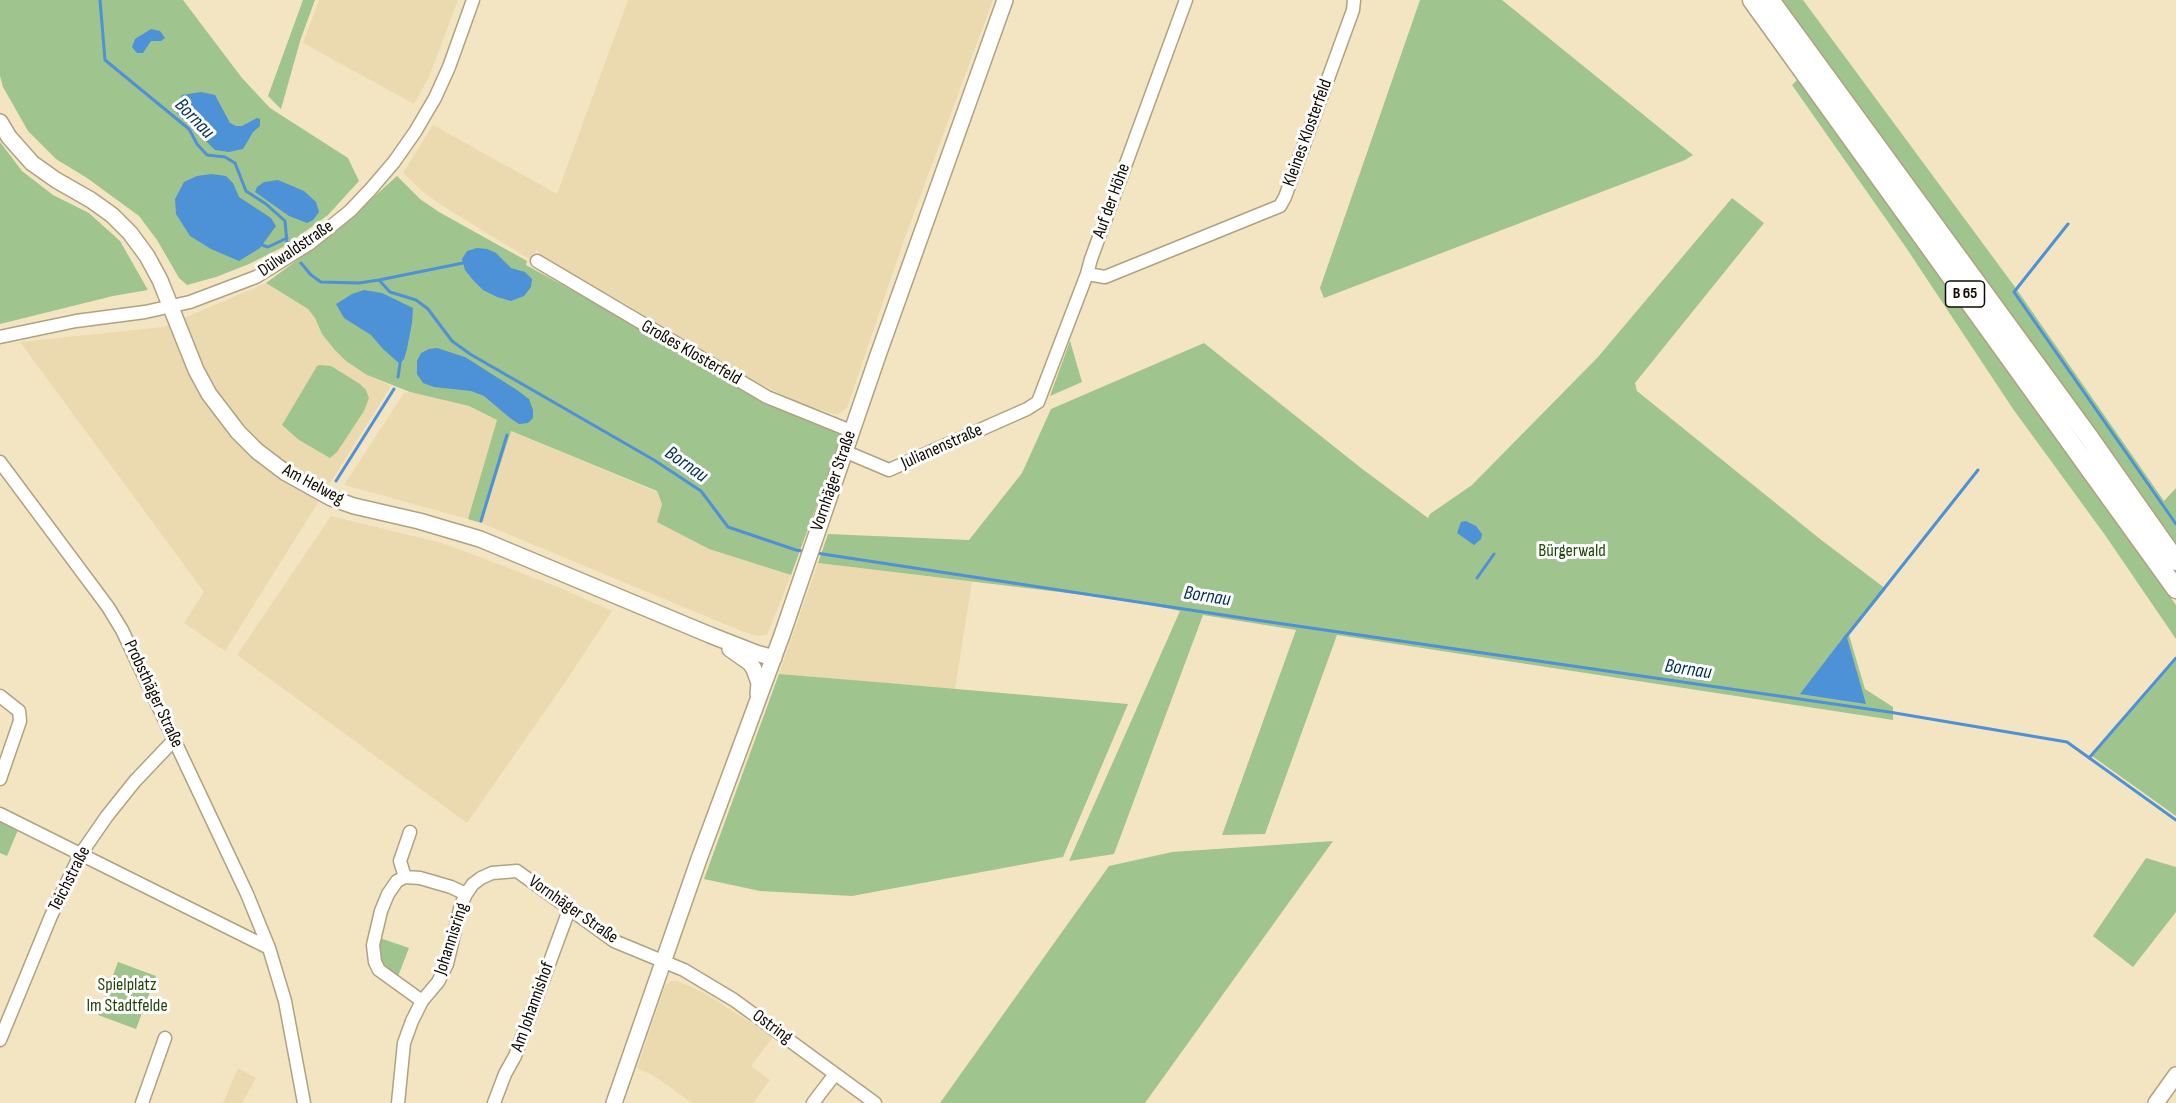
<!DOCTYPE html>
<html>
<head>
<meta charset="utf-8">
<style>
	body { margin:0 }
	canvas { display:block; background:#f4e5c2 }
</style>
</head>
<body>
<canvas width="2176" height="1103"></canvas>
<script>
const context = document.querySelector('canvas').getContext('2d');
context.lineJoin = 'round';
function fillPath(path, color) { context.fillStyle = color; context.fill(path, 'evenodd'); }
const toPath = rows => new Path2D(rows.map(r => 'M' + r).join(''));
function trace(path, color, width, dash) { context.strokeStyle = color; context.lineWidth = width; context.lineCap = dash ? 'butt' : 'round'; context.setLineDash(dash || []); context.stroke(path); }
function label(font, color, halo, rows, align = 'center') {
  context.font = font + ' "Sofia Sans Condensed",sans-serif'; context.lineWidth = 6; context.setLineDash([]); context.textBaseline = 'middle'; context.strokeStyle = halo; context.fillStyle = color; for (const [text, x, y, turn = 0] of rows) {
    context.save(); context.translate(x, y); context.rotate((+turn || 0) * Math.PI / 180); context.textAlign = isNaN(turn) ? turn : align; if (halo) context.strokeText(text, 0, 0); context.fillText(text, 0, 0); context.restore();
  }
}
const built = toPath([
	[319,0,458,0,429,77,414,104,303,43],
	[628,0,993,0,904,240,847,408,837,415,799,403,732,370,626,304,540,255,537,250,538,247,531,260,441,205,422,191,403,173,433,125,557,194],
	[266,283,308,309,315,318,322,334,367,375,391,386,225,651,184,623,204,592,20,342,163,327],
	[410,392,469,406,497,420,468,519,344,485,404,393],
	[510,431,657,492,662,504,658,522,709,549,791,575,767,635,757,636,744,632,481,523],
	[331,516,442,543,464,551,558,587,612,611,564,684,467,823,237,655],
	[818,563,972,582,955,689,779,674],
	[670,981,678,981,706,994,773,1037,751,1066,770,1080,753,1103,692,1103,654,1076,637,1068,665,986],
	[238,1068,256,1078,242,1103,223,1103]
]);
const green = toPath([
	[0,0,183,0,242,78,270,108,348,158,359,181,328,215,285,246,249,264,216,277,187,285,179,278,157,240,139,216,87,178,56,159,28,131,3,87,0,76],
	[303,0,315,0,301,38,281,109,268,96],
	[1420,0,1502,0,1693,155,1685,160,1324,298,1320,288],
	[1782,0,1803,0,2015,287,2164,501,2176,488,2176,547,2096,433],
	[1798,79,2176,605,2176,639,2105,535,2013,409,1907,249,1792,85],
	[0,142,22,171,53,195,89,213,120,241,148,290,113,296,0,324],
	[397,176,420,199,439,212,527,261,526,265,683,351,772,403,843,434,791,575,709,549,657,522,662,504,657,491,511,431,481,523,468,519,497,420,469,406,410,392,367,375,346,361,334,349,322,334,315,318,308,309,266,283,334,233],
	[1732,198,1764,223,1635,383,1637,391,1820,539,1886,589,1849,635,1865,689,1893,707,1893,720,1337,635,1265,834,1222,835,1296,630,1203,615,1114,854,1069,861,1180,611,1126,600,818,563,828,534,969,540,1022,473,1051,409,1204,343,1361,468,1428,518,1430,514,1472,485,1598,357],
	[1070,341,1082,382,1050,396],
	[320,365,331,366,360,384,366,390,369,398,364,411,337,452,330,458,299,440,282,425,317,366],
	[2176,660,2176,816,2092,756],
	[779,674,888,683,1128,704,1063,857,852,896,760,891,704,879],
	[0,821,18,830,7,856,0,853],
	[1333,841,1145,1103,940,1103,1109,866,1172,852],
	[2146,858,2176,867,2176,912,2133,967,2093,936],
	[377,937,409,948,397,979,380,964],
	[118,962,156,976,136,1029,98,1015]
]);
const water = toPath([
	[151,29,160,31,165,38,161,41,151,41,143,53,137,53,132,47,135,39],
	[201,92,215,95,230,123,236,126,242,126,257,118,260,119,260,126,253,132,243,149,229,152,215,150,177,113,177,105,182,95],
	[211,174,226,176,233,183,239,197,271,218,276,226,260,248,239,261,211,249,190,236,176,214,175,199,184,182,197,176],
	[278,180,304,191,316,202,319,212,313,220,307,223,289,216,255,192,257,187,264,182],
	[477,248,487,249,496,253,511,268,525,272,532,279,531,287,524,296,511,301,497,297,483,290,473,280,465,270,462,259,467,251],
	[364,290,382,293,413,308,412,323,407,349,404,359,400,364,383,349,371,335,344,318,336,304,352,294],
	[437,348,465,357,517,390,529,399,533,410,533,418,528,423,519,424,510,418,484,396,471,391,434,387,423,383,417,374,417,361,421,353,429,349],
	[1466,521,1476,526,1482,534,1481,539,1474,545,1457,533,1461,522],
	[1846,634,1866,704,1800,694]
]);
const stream = toPath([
	[100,0,105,60,189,129,197,144,207,155,225,157,235,163,246,191,266,204,285,221,287,243],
	[2068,224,2014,292,2176,524],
	[262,245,268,247,287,238],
	[301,263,311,275,321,282,359,283,379,280,390,292,416,300,428,309,452,341,470,354,654,460,701,491,728,527,796,550,807,552],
	[379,280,463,263],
	[398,377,400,364],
	[336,481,394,389],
	[481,521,507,435],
	[816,553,1256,620,1889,712,2067,742,2176,820],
	[1477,578,1494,554],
	[1845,638,1978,470],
	[2089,758,2176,658]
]);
const minor = toPath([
	[537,261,767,397,851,431],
	[1087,274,1105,277,1280,206,1285,197,1353,10,1354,0],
	[0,337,76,321,145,312,190,302,256,277,309,244,350,211,370,190,394,162,415,132,435,98,449,67,473,0],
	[844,451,889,470,1027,409,1038,402,1087,274,1091,259,1186,0],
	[0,462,108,607,122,630,170,731,247,894,269,948,285,1001,304,1103],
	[0,696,19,711,20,721,0,779],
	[0,814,269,948],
	[405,877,400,861,410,832],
	[422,1001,379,970,375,962,373,945,381,911,388,894,397,881,405,877,420,878,451,887,466,894],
	[0,1040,51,916,80,855,107,816,135,781,174,740],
	[142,1103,165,1038],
	[398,1103,404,1043,412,1021,422,1001,438,982,447,964,461,905,466,894,473,884,481,878,492,873,517,871,614,941,684,970,734,1000,875,1103],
	[494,1103,505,1074,515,1056,569,910],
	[813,1103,835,1074]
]);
const major = toPath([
	[0,122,9,137,32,163,56,180,91,200,112,215,130,233,147,256,160,280,196,370,209,394,238,432,257,451,286,473,331,498,354,506,419,521,480,539,710,635,756,653,774,658],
	[730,649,750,663,754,669,759,683,758,694],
	[614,1103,699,859,782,635,877,358,1005,0],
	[2156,1103,2176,1075]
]);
const highway = toPath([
	[1752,0,2176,589],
	[1770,0,2089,437,2176,561]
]);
const shields = [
	[1965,294,39]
];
const shieldNames = [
	["B 65",1965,294]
];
const streetNames = [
	["Kleines Klosterfeld",1308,133,-70],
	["Auf der Höhe",1112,201,-70],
	["Dülwaldstraße",296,249,-34],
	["Großes Klosterfeld",691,353,30],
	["Julianenstraße",942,447,-24],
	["Vornhäger Straße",834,481,-71],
	["Am Helweg",313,485,28],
	["Probsthäger Straße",153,694,65],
	["Teichstraße",70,879,-63],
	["Vornhäger Straße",573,910,35],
	["Johannisring",452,939,-72],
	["Am Johannishof",533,1007,-70],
	["Ostring",772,1027,36]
];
const parkNames = [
	["Bürgerwald",1572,551],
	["Spielplatz",127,985],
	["Im Stadtfelde",127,1006]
];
const waterNames = [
	["Bornau",194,119,46],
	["Bornau",686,465,35],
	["Bornau",1207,597,9],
	["Bornau",1688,670,9]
];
fillPath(built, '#ebdaaf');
fillPath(green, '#a0c48e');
fillPath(water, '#4d91d7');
trace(stream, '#4d91d7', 3);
trace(minor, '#b0a280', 15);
trace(major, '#b0a280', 18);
trace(highway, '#b0a280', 21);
trace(minor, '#fff', 12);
trace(major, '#fff', 15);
trace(highway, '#fff', 18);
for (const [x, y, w] of shields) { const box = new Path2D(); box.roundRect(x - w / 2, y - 13, w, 26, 4.5); context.fillStyle = '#fff'; context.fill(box); trace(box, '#100b02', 1.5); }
label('bold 16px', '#100b02', null, shieldNames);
label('18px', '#100b02', '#fff', streetNames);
label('18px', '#24460b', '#fff', parkNames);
label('italic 20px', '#00315d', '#fff', waterNames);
</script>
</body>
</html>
